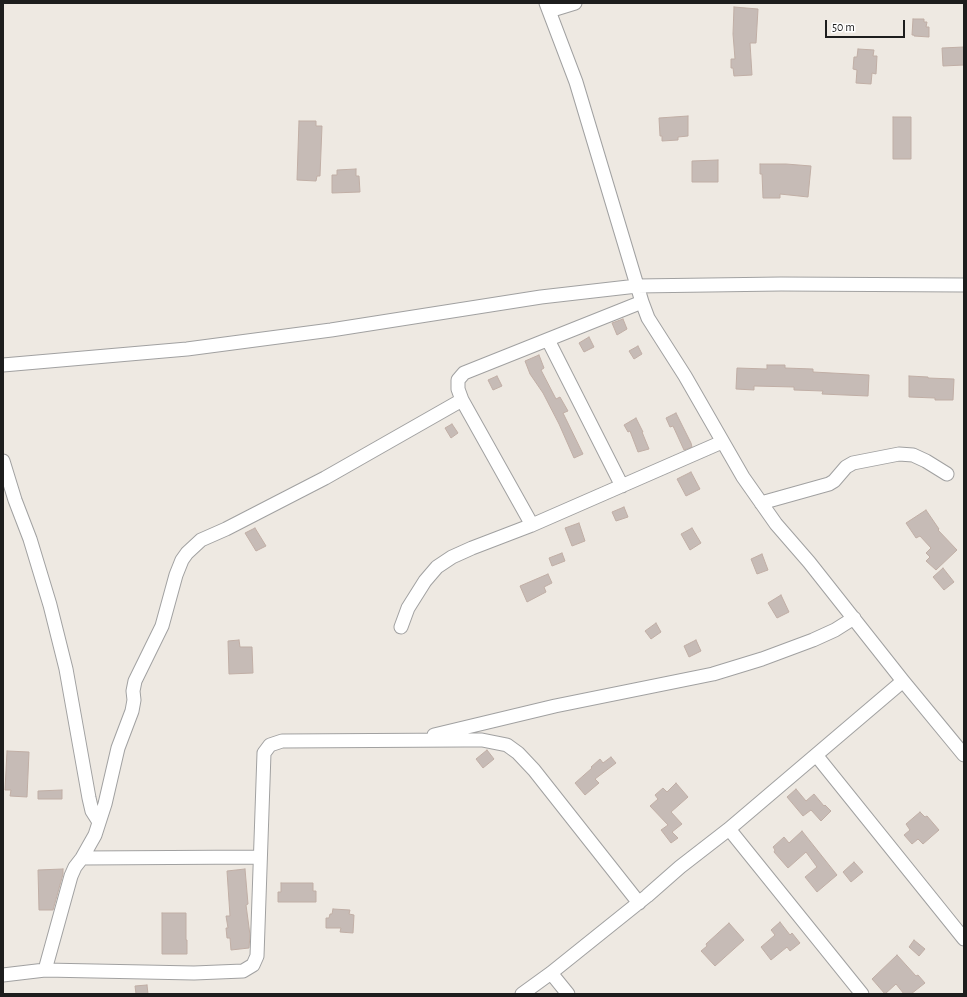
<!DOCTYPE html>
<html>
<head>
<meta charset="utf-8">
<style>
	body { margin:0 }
	#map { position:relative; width:967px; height:997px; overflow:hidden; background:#eee9e2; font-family:"Alegreya Sans",sans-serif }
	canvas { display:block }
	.frame { position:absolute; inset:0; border:4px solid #1d1d1d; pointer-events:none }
	.scale { position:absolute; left:825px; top:20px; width:80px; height:18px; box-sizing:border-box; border:2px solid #1d1d1d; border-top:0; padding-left:5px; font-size:12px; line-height:14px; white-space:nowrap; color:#1d1d1d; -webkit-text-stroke:3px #fff; paint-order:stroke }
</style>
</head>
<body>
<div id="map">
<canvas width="967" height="997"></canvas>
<div class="frame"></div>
<div class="scale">50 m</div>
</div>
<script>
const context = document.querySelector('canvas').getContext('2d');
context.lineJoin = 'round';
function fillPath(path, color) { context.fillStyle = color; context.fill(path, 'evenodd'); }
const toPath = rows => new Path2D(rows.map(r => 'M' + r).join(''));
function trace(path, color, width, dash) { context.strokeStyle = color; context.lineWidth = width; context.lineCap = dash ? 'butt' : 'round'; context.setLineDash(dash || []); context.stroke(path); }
const building = toPath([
	[734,7,758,9,756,43,750,43,752,75,734,76,733,68,731,68,731,59,735,59,733,34,734,7],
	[913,19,924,19,924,22,927,22,926,27,929,27,929,37,914,36,914,35,912,35,913,19],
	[964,47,964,65,943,66,942,48,964,47],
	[858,49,874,50,873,56,877,56,876,74,872,73,871,84,856,83,857,70,853,69,854,57,857,57,858,49],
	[688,116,688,136,678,137,678,140,662,141,662,136,660,136,659,118,688,116],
	[893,117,911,117,911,159,893,159,893,117],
	[299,121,316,121,316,126,322,126,320,176,317,176,316,181,297,180,299,121],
	[718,160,718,182,692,182,692,161,718,160],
	[760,164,786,164,811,166,808,197,780,194,780,198,763,198,762,174,760,174,760,164],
	[356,169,356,176,359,176,360,192,332,193,332,175,337,175,337,170,356,169],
	[623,319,627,329,617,335,612,323,623,319],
	[589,337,594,347,584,352,579,343,589,337],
	[638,346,642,354,634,359,629,351,638,346],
	[539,355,544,368,541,370,556,399,560,397,568,411,563,413,583,454,574,458,559,424,543,393,530,374,525,361,539,355],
	[767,365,785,365,785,368,813,369,813,372,869,375,868,396,822,394,823,391,794,390,794,387,754,386,754,390,736,389,737,368,767,369,767,365],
	[497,376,502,386,493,390,488,380,497,376],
	[909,376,928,377,928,378,954,379,953,400,935,400,935,398,909,397,909,376],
	[676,413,691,443,692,447,684,450,673,426,670,427,666,418,676,413],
	[636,418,643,432,642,432,649,449,638,452,630,431,628,432,624,425,636,418],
	[452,424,458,433,451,438,445,428,452,424],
	[691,472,700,489,686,496,677,479,691,472],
	[624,507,628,517,616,521,612,512,624,507],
	[926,510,939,529,938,530,957,550,936,570,926,561,930,557,926,553,931,548,920,536,916,538,906,523,926,510],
	[579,523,585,541,572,546,565,528,579,523],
	[255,528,266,546,256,551,245,533,255,528],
	[692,528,701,543,690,550,681,534,692,528],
	[562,553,565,561,552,566,549,558,562,553],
	[762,554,768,570,757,574,751,559,762,554],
	[943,568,954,582,944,590,933,577,943,568],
	[548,574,552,583,544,587,546,592,527,602,520,586,548,574],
	[781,595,789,612,777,618,768,603,781,595],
	[656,623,661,632,651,639,645,631,656,623],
	[239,640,240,647,252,647,253,673,229,674,228,641,239,640],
	[696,640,701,651,689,657,684,646,696,640],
	[487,750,494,759,483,768,476,759,487,750],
	[7,751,29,752,27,797,10,796,11,790,5,790,7,751],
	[611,757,616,763,595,779,599,783,585,795,575,783,592,768,591,767,600,759,603,763,611,757],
	[676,783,688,797,671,812,682,824,672,832,678,838,671,843,661,830,668,825,650,806,658,799,655,795,663,788,667,792,676,783],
	[796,789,806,801,814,794,824,806,825,805,831,811,821,821,811,810,803,816,787,797,796,789],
	[62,790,62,799,38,799,38,791,62,790],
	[920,812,925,817,927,816,939,830,923,844,918,839,912,844,904,835,910,830,906,824,920,812],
	[802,831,837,875,817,892,805,877,817,867,806,852,788,868,774,852,775,850,773,847,784,837,789,843,802,831],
	[854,862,863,872,851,882,843,872,854,862],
	[63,869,63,874,53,910,39,910,38,870,63,869],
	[245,869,248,904,246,905,250,935,249,948,231,950,230,938,227,938,226,928,228,928,226,916,230,916,227,871,245,869],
	[281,883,313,883,313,891,316,891,316,902,278,902,278,892,281,892,281,883],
	[333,909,350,910,349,914,354,915,353,933,340,932,341,928,326,928,326,918,329,918,330,914,332,914,333,909],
	[162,913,186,913,186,940,187,940,187,954,162,954,162,913],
	[780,922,790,935,792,933,800,943,790,951,787,947,771,960,761,947,775,935,771,930,780,922],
	[729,923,744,940,715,966,701,951,707,946,706,944,729,923],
	[914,940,925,949,919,956,909,947,914,940],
	[897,955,916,976,918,975,925,983,911,994,904,994,896,984,885,994,872,979,897,955],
	[147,985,148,994,136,994,135,986,147,985]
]);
const street = toPath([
	[546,3,576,82,642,302,648,318,685,376,743,477,776,524,809,562,903,681,964,755],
	[549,11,575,3],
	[548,340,622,486],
	[3,365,187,349,331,330,541,297,637,286,781,284,964,285],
	[3,461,15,500,30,539,50,605,66,669,89,798,92,811,99,822],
	[761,503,829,484,834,481,846,467,853,463,899,454,913,455,926,461,947,474],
	[532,525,462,400,458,389,458,380,464,373,642,302],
	[401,627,408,608,425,581,437,567,452,557,472,548,532,525,722,442],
	[434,735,555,706,713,674,762,659,813,640,835,630,854,618],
	[816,755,964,939],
	[729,829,862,994],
	[82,858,260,857],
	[45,970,194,973,243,971,253,965,257,956,264,753,270,745,282,741,464,740,482,740,507,745,518,753,534,770,639,903],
	[551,973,568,994],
	[3,975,45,970,71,876,75,867,82,858,95,835,105,804,118,748,132,711,134,700,133,691,135,681,162,626,176,575,182,560,187,553,201,540,226,529,325,478,462,400],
	[522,994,551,973,647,896,680,867,729,829,903,681]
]);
fillPath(building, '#c6bbb6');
trace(building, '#c0aea5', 1);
trace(street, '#a1a1a1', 15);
trace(street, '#fff', 13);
</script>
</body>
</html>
